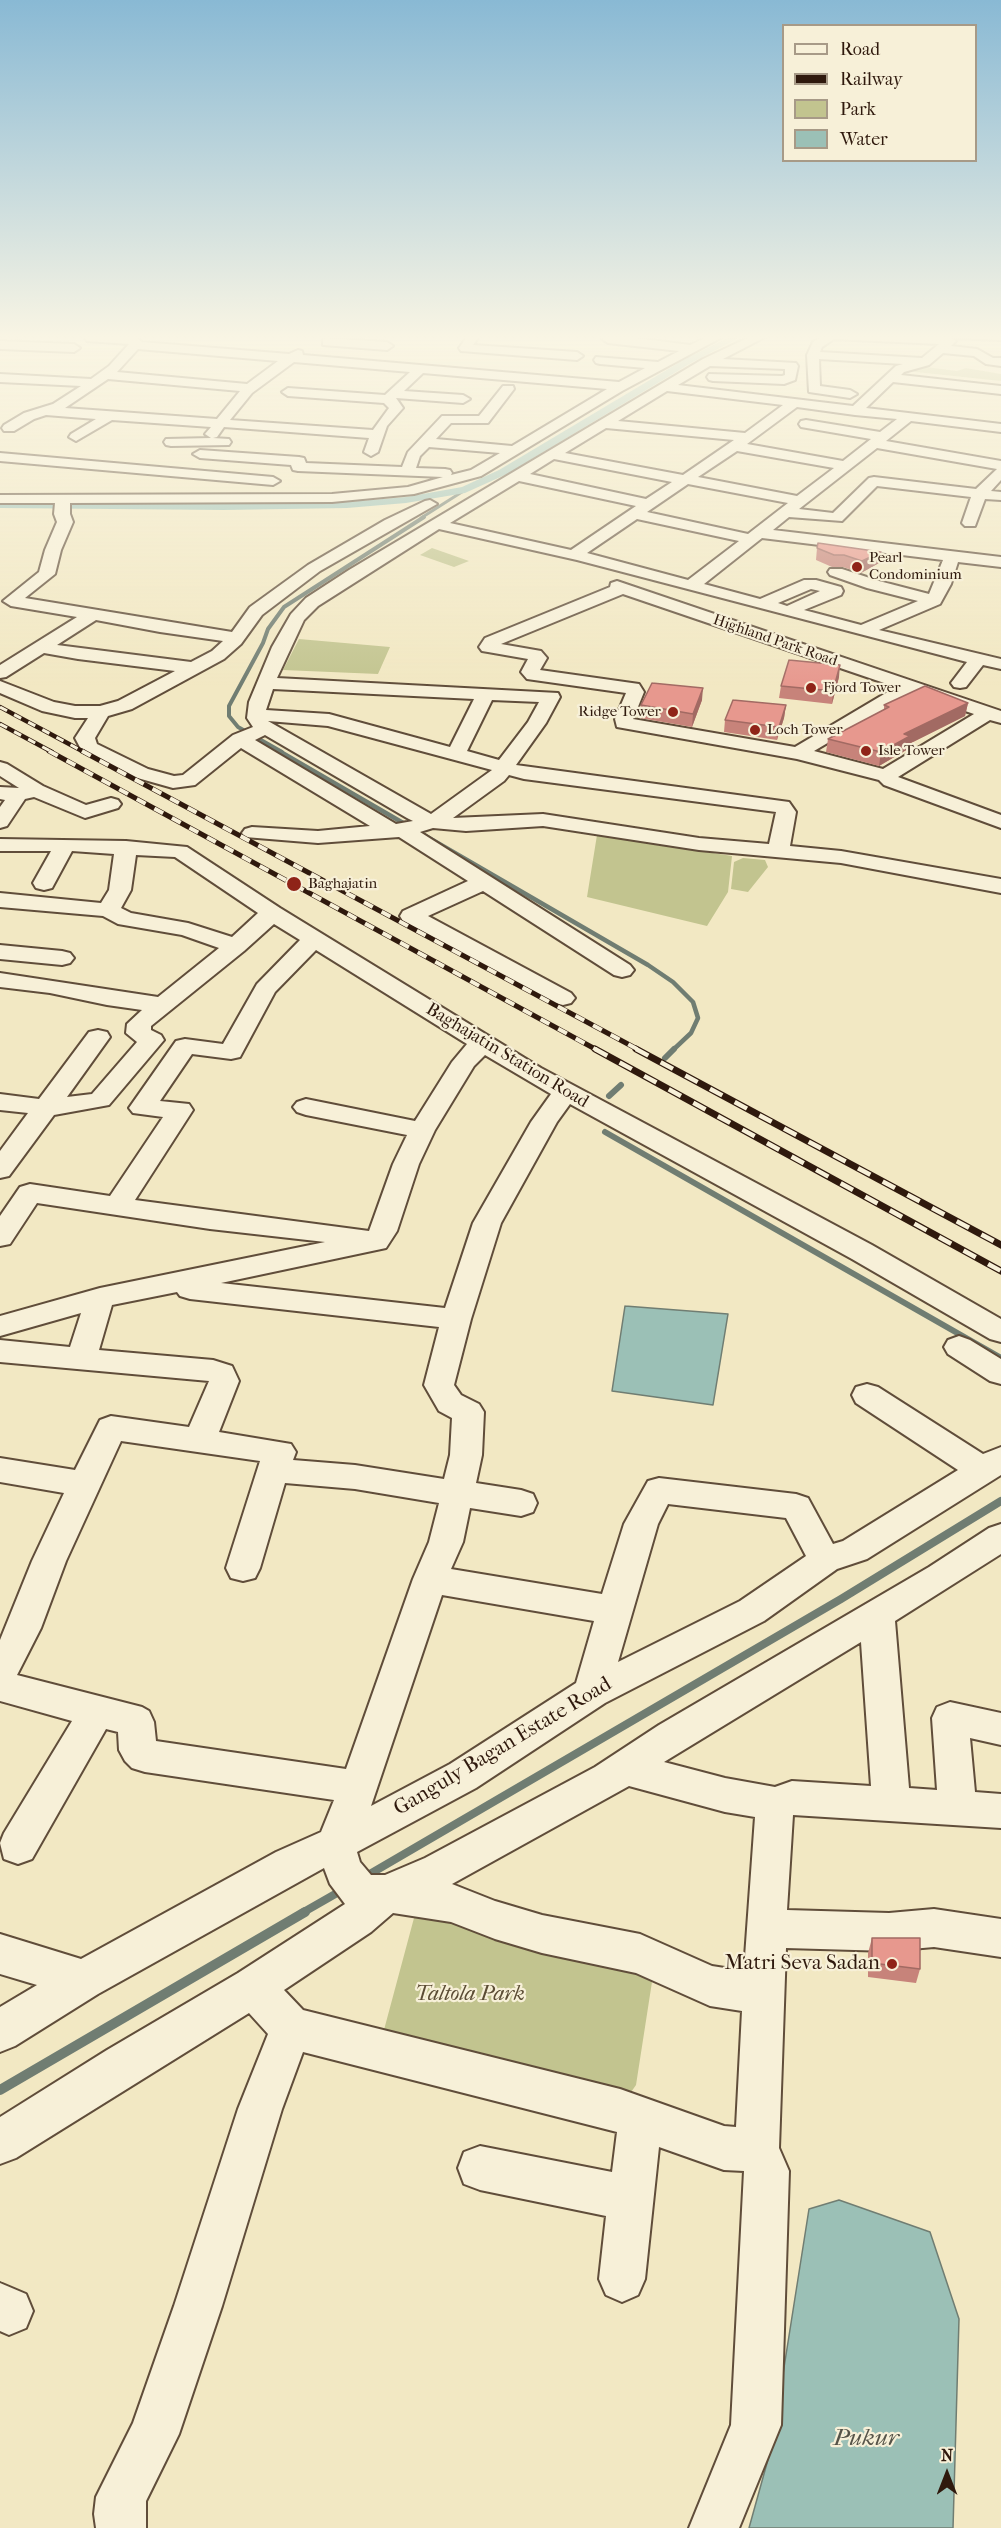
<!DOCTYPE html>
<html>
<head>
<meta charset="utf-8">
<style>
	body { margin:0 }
	#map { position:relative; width:1001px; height:2528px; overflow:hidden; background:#f2e8c3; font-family:"IM FELL French Canon",serif }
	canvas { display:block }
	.legend { position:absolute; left:782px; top:24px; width:195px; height:138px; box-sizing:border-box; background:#f7f0d8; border:2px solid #a79a87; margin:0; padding:8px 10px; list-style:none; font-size:18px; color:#2f190d }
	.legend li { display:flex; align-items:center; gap:12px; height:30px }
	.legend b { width:30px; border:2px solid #a79a87 }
	.north { position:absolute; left:917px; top:2444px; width:60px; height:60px; -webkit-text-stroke:4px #f7f0d8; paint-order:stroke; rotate:0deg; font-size:16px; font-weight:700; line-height:24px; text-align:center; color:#2f190d }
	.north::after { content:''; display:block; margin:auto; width:21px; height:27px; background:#2f190d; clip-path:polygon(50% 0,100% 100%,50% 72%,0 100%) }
</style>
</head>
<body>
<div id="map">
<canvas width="1001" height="2528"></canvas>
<ul class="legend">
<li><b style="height:8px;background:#f7f0d8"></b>Road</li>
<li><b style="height:8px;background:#2f190d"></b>Railway</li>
<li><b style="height:16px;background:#c2c48f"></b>Park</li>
<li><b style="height:16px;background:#9bc0b6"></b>Water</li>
</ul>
<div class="north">N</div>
</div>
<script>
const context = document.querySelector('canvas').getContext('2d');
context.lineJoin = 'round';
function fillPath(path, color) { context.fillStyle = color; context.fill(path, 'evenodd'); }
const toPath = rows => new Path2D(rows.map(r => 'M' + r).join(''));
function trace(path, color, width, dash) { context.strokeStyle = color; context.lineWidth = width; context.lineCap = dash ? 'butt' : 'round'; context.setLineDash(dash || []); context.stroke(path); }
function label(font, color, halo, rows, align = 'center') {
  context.font = font + ' "IM FELL French Canon",serif'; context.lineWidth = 4.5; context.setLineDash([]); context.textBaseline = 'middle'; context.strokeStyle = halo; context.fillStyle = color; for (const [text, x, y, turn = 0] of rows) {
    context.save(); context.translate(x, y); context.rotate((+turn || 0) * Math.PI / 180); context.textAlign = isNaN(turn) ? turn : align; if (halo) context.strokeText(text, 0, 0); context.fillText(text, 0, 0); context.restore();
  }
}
const green = toPath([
	[919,366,957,371,966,368,1001,374,1001,381,906,371],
	[432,548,469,561,454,567,420,555],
	[299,639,390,647,378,674,283,670],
	[597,835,732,856,728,892,707,926,587,897],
	[743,858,765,860,768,867,748,892,731,889,734,862],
	[422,1910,654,1969,636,2085,622,2105,381,2041,414,1918]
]);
const water = toPath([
	[625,1306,728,1314,713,1405,612,1391,625,1306],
	[839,2200,930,2232,959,2319,953,2528,749,2528,782,2409,774,2431,809,2209,839,2200]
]);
const streamFar5 = toPath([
	[421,518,465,490]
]);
const streamFar4 = toPath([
	[282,752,238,727,229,716,229,706,263,643,268,629,284,607,424,517]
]);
const streamFar3 = toPath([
	[279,751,648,965,673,982,693,1002,698,1018,691,1033,673,1050]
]);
const streamFar2 = toPath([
	[665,1058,674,1049],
	[609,1096,621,1085],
	[605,1132,1001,1358]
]);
const streamFar1 = toPath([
	[363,1878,841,1599,1001,1501],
	[302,1913,344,1889]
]);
const stream = toPath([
	[0,2090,305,1912]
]);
const canal = toPath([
	[736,334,746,334,691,363,507,474,465,493,406,503,347,508,224,510,0,508,0,502,224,504,347,502,406,497,462,487,499,470,685,359,736,334]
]);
const minor = toPath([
	[89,334,136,337,142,342,289,354,298,350,302,351,303,355,619,382,645,368,600,364,596,363,594,360,596,357,658,362,679,351,608,343,602,339,606,334,690,345,713,334,728,334,622,391,481,476,414,494,332,502,70,503,70,514,73,522,61,550,55,574,25,598,232,632,250,607,308,565,385,520,425,501,430,500,437,504,320,571,262,615,241,644,224,659,132,709,108,716,95,738,97,744,148,769,174,776,183,775,233,735,253,727,247,718,249,702,272,647,291,614,306,598,349,570,703,359,756,334,771,334,723,359,796,363,798,366,795,380,784,384,713,381,709,380,707,377,709,374,782,376,785,375,785,369,710,366,678,385,853,406,896,366,903,364,819,359,820,386,850,390,857,394,850,398,809,392,807,355,813,342,825,334,950,337,956,341,951,346,977,349,993,358,1001,358,1001,366,986,364,974,356,943,353,929,365,904,372,901,375,1001,386,1001,394,893,382,866,408,1001,424,1001,432,911,421,886,441,1001,461,1001,480,991,491,1001,492,1001,500,985,499,975,526,965,526,962,523,971,497,877,486,842,521,789,517,773,530,1001,557,1001,567,958,562,951,584,940,604,879,630,1001,659,1001,669,983,665,966,687,960,688,954,687,951,683,967,662,577,560,439,529,318,606,304,620,277,678,558,693,560,697,546,723,516,765,789,802,796,812,790,846,841,851,1001,879,1001,893,841,863,699,850,543,826,466,831,433,828,420,832,630,965,634,970,630,975,622,977,614,975,483,891,428,916,571,993,575,998,571,1003,563,1005,555,1003,403,921,400,916,403,911,468,881,399,837,318,843,245,837,242,833,245,829,252,827,318,831,370,826,241,748,195,785,173,788,134,777,82,751,75,738,88,718,75,718,42,711,0,693,0,681,54,702,75,706,100,706,118,701,175,671,78,659,44,653,6,677,0,678,0,665,77,617,11,606,3,601,39,572,45,550,57,522,54,514,55,503,0,503,0,495,332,494,408,487,443,477,298,471,293,470,291,465,200,458,193,454,200,450,299,457,304,458,306,463,402,467,408,452,442,416,479,416,503,386,513,386,514,389,488,423,451,423,436,439,512,446,607,389,423,373,404,391,463,395,470,399,463,403,396,398,403,408,387,426,378,452,371,456,364,452,369,438,224,427,217,437,213,438,229,439,231,442,229,445,171,446,166,445,164,442,166,439,211,438,205,434,211,427,112,420,76,441,69,437,71,434,96,419,46,415,34,419,14,431,4,431,2,428,4,425,24,413,53,404,81,386,0,382,0,374,91,379,109,366,129,344,87,341,85,338,89,334],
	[834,339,939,344,922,358,820,352,822,347,834,339],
	[138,349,278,361,247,384,117,372,138,349],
	[294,362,410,372,385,395,288,388,282,392,288,396,384,403,389,408,373,430,230,420,252,393,294,362],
	[108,379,240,391,217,419,65,408,108,379],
	[667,391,783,405,745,433,618,421,667,391],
	[797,407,855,415,897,419,880,432,806,420,801,421,799,424,801,427,871,439,843,461,747,444,797,407],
	[606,428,734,440,683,475,565,453,606,428],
	[429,447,500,453,471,470,451,475,452,473,450,470,445,469,416,468,420,456,429,447],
	[877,448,997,469,976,489,874,477,869,478,833,513,799,509,877,448],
	[737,451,834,468,797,496,698,477,737,451],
	[554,459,672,482,646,499,530,474,554,459],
	[519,481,636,506,571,550,450,523,519,481],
	[688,484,788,503,748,534,647,512,688,484],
	[637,519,739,541,688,580,587,553,637,519],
	[762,538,943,560,929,594,879,581,842,569,830,569,828,572,830,575,867,588,918,601,861,625,804,610,841,595,843,591,841,587,816,580,804,580,760,599,704,584,762,538],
	[811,589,820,591,787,606,778,603,811,589],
	[96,620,160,632,223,641,212,651,191,662,57,645,96,620],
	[273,689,474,699,450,747,329,714,266,710,273,689],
	[492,700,539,702,528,722,499,760,467,751,492,700],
	[268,721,328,726,492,770,431,814,268,721],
	[265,735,407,818,413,821,396,824,255,740,265,735],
	[509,775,524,779,776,812,769,844,699,838,543,814,453,818,504,781,509,775],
	[469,334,481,334,473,345,577,352,583,356,577,360,461,351,459,348,469,334],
	[945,334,1001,334,1001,340,951,338,945,334],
	[327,338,387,342,393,346,387,350,323,345,323,339,327,338],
	[0,341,74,344,80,348,74,352,0,349,0,341],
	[0,453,273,477,280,481,273,485,0,461,0,453],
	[617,581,1001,711,1001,723,990,720,898,777,1001,815,1001,828,884,785,879,780,797,759,617,727,615,719,626,693,527,679,521,672,528,659,488,652,482,651,479,647,485,638,610,587,611,583,617,581],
	[623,594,896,687,795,747,633,719,644,692,639,684,540,670,547,658,541,651,501,644,623,594],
	[912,693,974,714,883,769,814,751,912,693],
	[0,762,7,764,43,786,86,805,111,798,118,800,121,804,118,808,85,818,34,797,25,799,7,826,0,828,0,807,5,800,0,799,0,787,19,788,0,776,0,762],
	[0,839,126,841,187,847,280,908,541,1068,872,1245,1001,1319,1001,1342,990,1339,852,1259,570,1104,557,1122,501,1223,471,1319,454,1385,461,1395,479,1404,484,1412,482,1455,476,1483,521,1490,533,1494,537,1503,533,1512,521,1516,470,1508,463,1542,451,1569,602,1594,624,1524,648,1481,659,1478,796,1494,808,1498,833,1544,843,1541,958,1470,856,1403,852,1395,856,1387,867,1384,878,1387,983,1454,1001,1447,1001,1475,867,1559,837,1569,764,1621,605,1703,476,1788,357,1852,360,1862,371,1875,385,1875,425,1858,595,1767,659,1725,929,1567,989,1528,1001,1524,1001,1554,895,1621,909,1788,937,1790,932,1718,937,1707,950,1702,1001,1713,1001,1745,970,1738,975,1792,1001,1794,1001,1828,793,1815,787,1910,889,1913,934,1909,1001,1919,1001,1957,934,1947,889,1951,786,1948,779,2148,789,2171,781,2425,739,2528,689,2528,731,2425,744,2171,724,2170,659,2147,645,2279,638,2295,622,2302,606,2295,599,2279,606,2216,480,2190,464,2184,458,2168,464,2152,480,2146,612,2172,617,2132,303,2052,282,2109,222,2306,179,2434,146,2501,146,2528,96,2528,94,2514,96,2497,133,2423,174,2306,238,2109,268,2034,249,2013,16,2158,0,2164,0,2117,107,2050,238,1973,345,1904,330,1884,324,1868,98,1994,15,2046,0,2052,0,2007,37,1985,0,1974,0,1934,81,1959,276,1852,321,1832,334,1800,145,1772,132,1768,125,1761,119,1750,118,1732,106,1729,32,1859,18,1864,4,1859,0,1843,4,1833,72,1721,0,1701,0,1640,32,1561,64,1493,0,1482,0,1458,75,1470,100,1420,111,1416,189,1427,209,1381,0,1362,0,1340,70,1347,81,1313,0,1336,0,1316,100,1288,325,1242,210,1229,37,1203,10,1244,0,1246,0,1216,20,1187,30,1184,110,1196,163,1117,133,1113,129,1108,176,1041,185,1039,223,1044,257,984,300,940,274,924,244,951,151,1026,151,1030,161,1035,164,1040,109,1105,54,1115,9,1176,0,1178,0,1151,28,1113,0,1110,0,1094,39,1099,89,1032,98,1030,107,1032,110,1037,67,1097,92,1094,137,1042,126,1033,127,1024,142,1010,107,1005,50,993,0,987,0,973,158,997,219,948,182,935,118,924,103,916,0,907,0,893,101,903,109,890,114,854,72,851,52,888,44,890,36,888,33,883,51,851,0,851,0,839],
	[136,855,175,857,258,913,232,937,188,923,131,913,121,908,131,890,136,855],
	[316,950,467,1044,452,1062,415,1121,306,1099,297,1102,293,1107,297,1112,306,1115,407,1135,393,1164,369,1231,135,1200,193,1110,189,1104,160,1101,192,1054,231,1059,240,1057,275,992,316,950],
	[485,1055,551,1094,531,1122,473,1223,445,1308,221,1283,386,1248,397,1231,419,1164,435,1130,474,1066,485,1055],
	[177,1292,180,1296,190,1299,439,1327,424,1385,439,1411,452,1418,450,1455,444,1479,355,1465,293,1460,296,1452,291,1444,219,1432,239,1381,232,1366,213,1360,99,1350,112,1305,177,1292],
	[121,1441,260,1461,226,1568,231,1578,243,1581,255,1578,260,1568,285,1483,355,1489,439,1503,429,1542,413,1579,346,1769,156,1741,154,1722,149,1711,142,1707,17,1675,41,1628,66,1561,121,1441],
	[668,1504,786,1518,806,1556,740,1601,618,1662,658,1524,668,1504],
	[442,1595,594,1621,576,1683,450,1764,371,1806,442,1595],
	[861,1642,871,1786,792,1781,775,1787,725,1778,664,1762,861,1642],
	[629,1786,725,1812,755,1817,744,1971,712,1966,640,1934,542,1915,495,1901,452,1884,629,1786],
	[393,1913,451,1922,495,1939,542,1953,636,1973,710,2006,742,2011,736,2127,724,2126,620,2089,303,2010,284,1990,371,1932,393,1913],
	[0,945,62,951,70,953,74,958,70,963,62,965,0,959,0,945],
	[959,1336,970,1340,1001,1359,1001,1384,990,1381,948,1354,944,1347,948,1340,959,1336],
	[0,2283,26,2294,33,2311,26,2328,9,2335,0,2331,0,2283]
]);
const railFar2 = toPath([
	[0,707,84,752],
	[0,724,52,752]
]);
const railFar1 = toPath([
	[49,751,597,1050],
	[82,751,639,1050]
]);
const rail = toPath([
	[595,1049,1001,1271],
	[636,1049,1001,1245]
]);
const wall = toPath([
	[817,548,879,563,861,573,843,567,832,567,816,560],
	[839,677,832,704,779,698,781,686],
	[702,700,692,727,640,718,641,705],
	[968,703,965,716,909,744,908,749,879,766,826,752,828,739,884,710,884,705],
	[786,705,784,718,777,740,724,732,725,720],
	[872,1938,920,1969,916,1983,868,1977,868,1953]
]);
const shadedWall = toPath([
	[881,552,879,563,861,573,862,561],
	[840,665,839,677,832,704,833,691],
	[703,688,702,700,692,727,693,714],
	[968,703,965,716,909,744,908,749,879,766,881,752,904,734],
	[786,705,784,718,777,740,779,727]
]);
const building = toPath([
	[818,543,881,552,862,561,844,555,834,555,817,548,818,543],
	[789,660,840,665,833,691,781,686,789,660],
	[652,683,703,688,693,714,641,705,652,683],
	[925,686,968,703,904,734,910,736,881,752,828,739,889,707,884,705,925,686],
	[733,700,786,705,779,727,725,720,733,700],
	[872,1938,920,1938,920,1969,872,1963,872,1938]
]);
const markers = [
	[857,567,6,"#8f2418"],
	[811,688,6,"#8f2418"],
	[673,712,6,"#8f2418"],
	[755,730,6,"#8f2418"],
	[866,751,6,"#8f2418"],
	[294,884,8,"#8f2418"],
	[892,1964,6,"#8f2418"]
];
const farPoinames = [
	["Pearl",869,558],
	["Condominium",869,575],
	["Fjord Tower",823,688],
	["Ridge Tower",661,712,"right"],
	["Loch Tower",767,730],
	["Isle Tower",878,751],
	["Baghajatin",308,884]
];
const farStreetnames = [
	["Highland Park Road",775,641,19]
];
const streetNames = [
	["Baghajatin Station Road",507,1056,31]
];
const nearStreetnames = [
	["Ganguly Bagan Estate Road",503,1747,-31]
];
const nearPoinames = [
	["Matri Seva Sadan",880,1964]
];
const nearParknames = [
	["Taltola Park",470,1995]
];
const nearWaternames = [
	["Pukur",866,2439]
];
fillPath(green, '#c2c48f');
fillPath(water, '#9bc0b6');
trace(water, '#707d72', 1.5);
trace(streamFar5, '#707d72', 3);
trace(streamFar4, '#707d72', 4);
trace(streamFar3, '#707d72', 4.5);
trace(streamFar2, '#707d72', 6);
trace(streamFar1, '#707d72', 8);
trace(stream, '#707d72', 10);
fillPath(canal, '#9bc0b6');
trace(minor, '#604d3a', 4);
fillPath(minor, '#f7f0d8');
trace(railFar2, '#2f190d', 4.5);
trace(railFar1, '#2f190d', 5);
trace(rail, '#2f190d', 7);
trace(railFar2, '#f7f0d8', 3, [8]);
trace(railFar1, '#f7f0d8', 4, [10]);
trace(rail, '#f7f0d8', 4.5, [14]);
fillPath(wall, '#c7837a');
fillPath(shadedWall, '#a26a63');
fillPath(building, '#e7988e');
trace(building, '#a26a63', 1.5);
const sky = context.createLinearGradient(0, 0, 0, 688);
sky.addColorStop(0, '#89b9d4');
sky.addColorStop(0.49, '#f9f5e4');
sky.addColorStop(1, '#f9f5e400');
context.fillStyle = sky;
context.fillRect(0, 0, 1001, 688);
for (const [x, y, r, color] of markers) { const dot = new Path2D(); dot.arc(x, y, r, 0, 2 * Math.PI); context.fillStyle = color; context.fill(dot); trace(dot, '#f7f0d8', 2); }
label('15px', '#2f190d', '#f7f0d8', farPoinames, 'left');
label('15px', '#2f190d', '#f7f0d8', farStreetnames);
label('18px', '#2f190d', '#f7f0d8', streetNames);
label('21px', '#2f190d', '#f7f0d8', nearStreetnames);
label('21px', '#2f190d', '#f7f0d8', nearPoinames, 'right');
label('italic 21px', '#5b4c34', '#f7f0d8', nearParknames);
label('italic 24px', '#555348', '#f7f0d8', nearWaternames);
</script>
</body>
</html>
